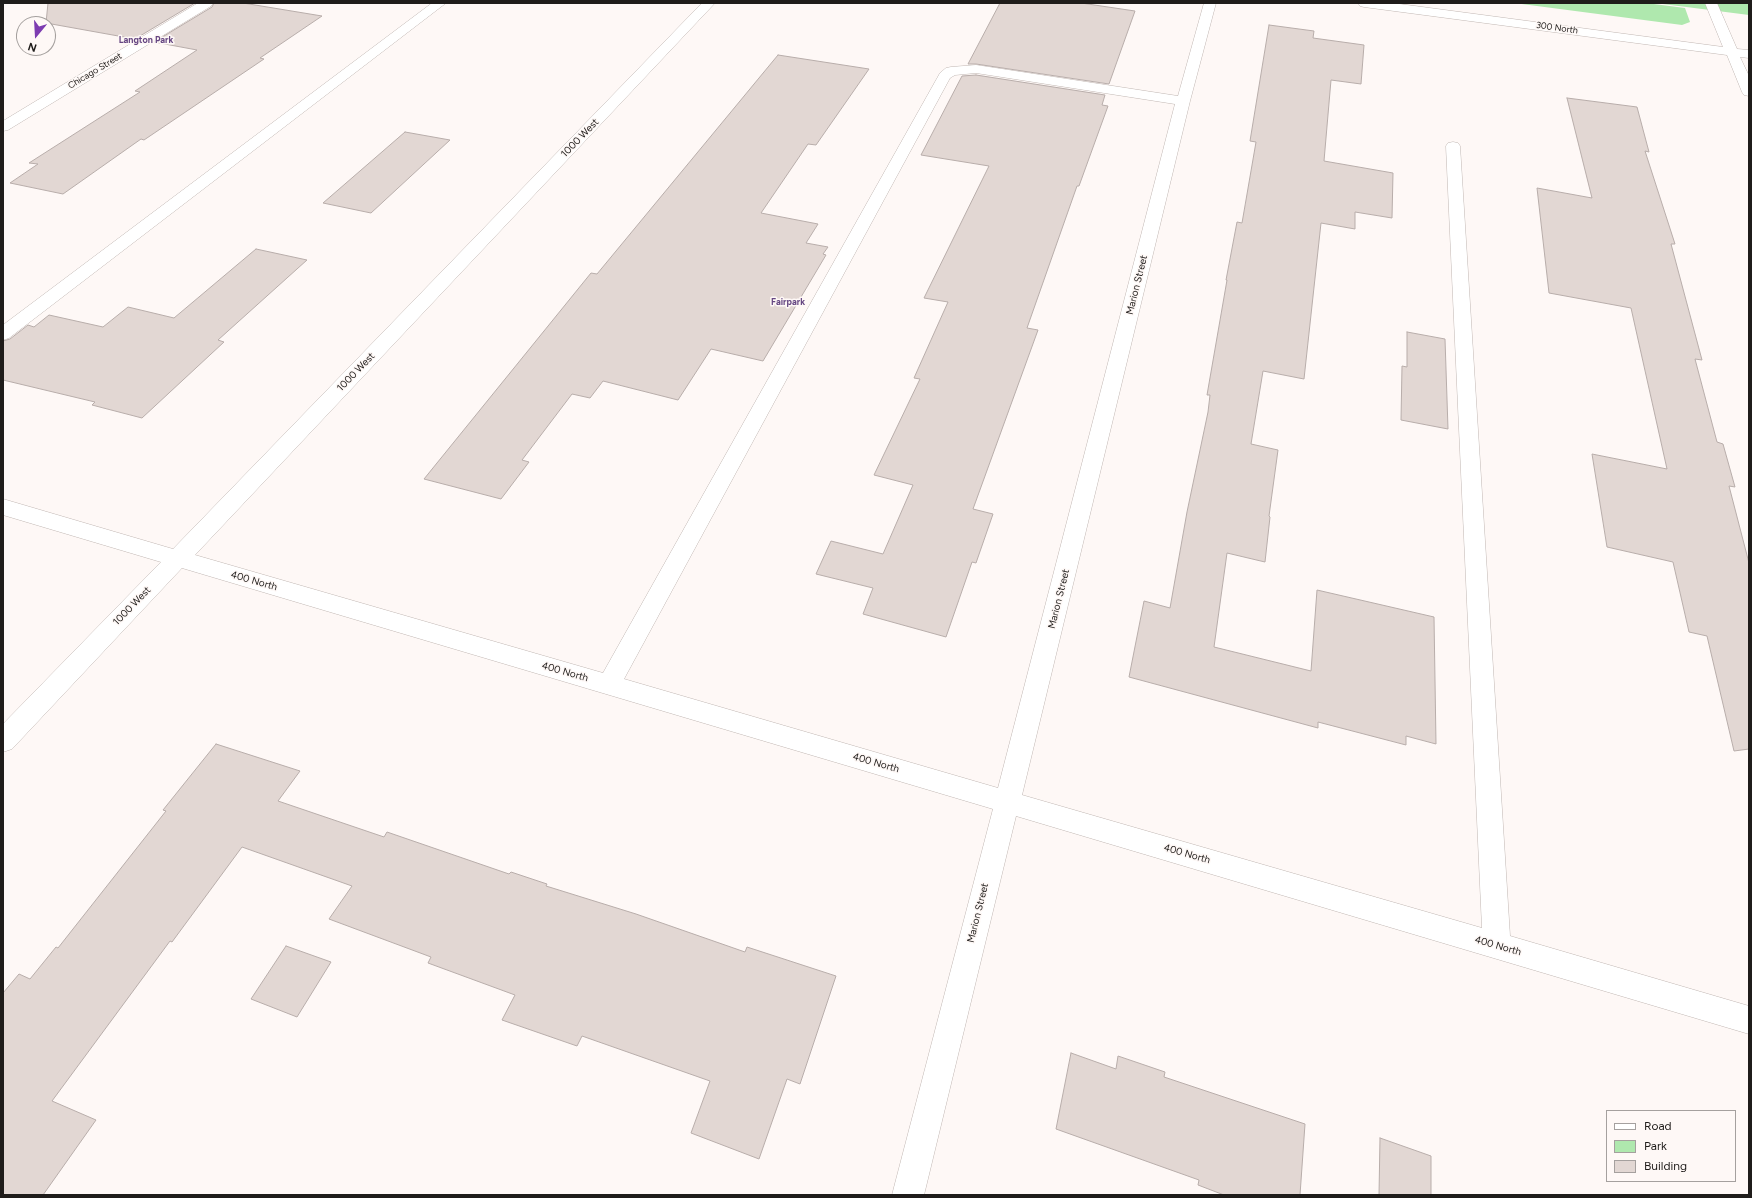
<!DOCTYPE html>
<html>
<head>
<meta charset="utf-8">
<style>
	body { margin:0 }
	#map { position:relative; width:1752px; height:1198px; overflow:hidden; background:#fef8f6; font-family:Figtree,sans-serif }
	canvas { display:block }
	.frame { position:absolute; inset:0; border:4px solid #1f1c1a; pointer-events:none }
	.legend { position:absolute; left:1606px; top:1110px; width:130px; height:72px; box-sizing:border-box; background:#fef8f6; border:1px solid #a5a09e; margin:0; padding:5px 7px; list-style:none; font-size:12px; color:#1f1c1a }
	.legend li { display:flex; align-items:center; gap:8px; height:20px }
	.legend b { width:20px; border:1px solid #a5a09e }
	.north { position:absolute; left:16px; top:16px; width:40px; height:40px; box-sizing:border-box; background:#fef8f6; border:1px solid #a5a09e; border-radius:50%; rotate:198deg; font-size:11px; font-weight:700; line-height:16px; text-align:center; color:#1f1c1a }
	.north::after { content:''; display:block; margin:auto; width:14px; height:18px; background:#7d3cb1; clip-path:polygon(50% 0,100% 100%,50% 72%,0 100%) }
</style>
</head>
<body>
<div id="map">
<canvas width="1752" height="1198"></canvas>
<div class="frame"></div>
<ul class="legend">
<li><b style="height:5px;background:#fff"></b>Road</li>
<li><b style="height:11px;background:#afe8ae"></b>Park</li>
<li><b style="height:11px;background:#e2d7d3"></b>Building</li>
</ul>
<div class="north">N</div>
</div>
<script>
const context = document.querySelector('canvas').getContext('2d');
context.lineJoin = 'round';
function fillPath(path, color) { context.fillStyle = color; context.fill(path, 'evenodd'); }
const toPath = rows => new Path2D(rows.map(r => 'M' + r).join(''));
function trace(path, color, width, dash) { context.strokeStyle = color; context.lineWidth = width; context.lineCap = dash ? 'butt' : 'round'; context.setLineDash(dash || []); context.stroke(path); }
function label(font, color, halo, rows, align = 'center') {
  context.font = font + ' Figtree,sans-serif'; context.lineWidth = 3; context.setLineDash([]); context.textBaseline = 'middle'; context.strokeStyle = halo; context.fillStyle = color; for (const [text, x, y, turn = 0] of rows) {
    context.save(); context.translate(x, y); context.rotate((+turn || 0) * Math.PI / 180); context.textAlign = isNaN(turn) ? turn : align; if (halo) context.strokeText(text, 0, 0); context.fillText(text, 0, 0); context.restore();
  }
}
const green = toPath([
	[1514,3,1646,3,1685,8,1690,22,1682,25],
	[1655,3,1749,3,1749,15]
]);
const building = toPath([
	[48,3,195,3,135,39,46,23,48,3],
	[214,3,243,3,322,16,260,58,264,59,144,140,141,139,63,194,10,183,38,164,29,163,140,92,135,91,197,50,154,42,212,7,214,3],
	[1000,3,1081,3,1135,11,1109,84,976,64,968,64,1000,3],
	[1269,25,1314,31,1313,38,1364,45,1361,84,1331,80,1324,161,1393,173,1392,218,1355,212,1355,229,1321,223,1304,379,1263,371,1251,444,1278,450,1269,516,1270,517,1265,562,1227,553,1214,647,1311,671,1317,590,1434,617,1436,744,1406,736,1406,745,1318,722,1318,728,1129,677,1144,601,1170,608,1187,512,1208,412,1210,395,1207,395,1227,280,1226,280,1237,222,1242,223,1256,142,1250,141,1269,25],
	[778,55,869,69,816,145,808,144,761,213,818,224,806,243,828,247,823,254,826,255,763,361,711,349,678,400,603,381,590,398,572,394,522,460,529,462,501,499,424,479,591,273,597,274,778,55],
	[976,75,1105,95,1102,105,1108,106,1079,186,1077,186,1027,328,1038,330,973,509,993,514,976,563,972,562,946,637,863,614,873,588,816,574,831,541,883,554,913,485,874,475,920,379,914,378,948,302,924,298,989,166,921,155,962,76,976,75],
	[1567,98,1637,107,1649,152,1645,151,1675,244,1671,244,1702,360,1695,359,1717,442,1723,444,1735,487,1729,486,1749,563,1749,749,1734,751,1707,636,1689,632,1673,562,1607,547,1592,454,1667,469,1631,308,1549,293,1537,188,1592,198,1567,98],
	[405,132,450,140,371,213,323,203,405,132],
	[256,249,307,260,218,340,224,342,142,418,92,405,95,402,3,380,3,341,10,339,28,325,34,327,49,315,103,327,128,307,174,318,256,249],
	[1407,332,1445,339,1448,429,1401,420,1402,366,1407,367,1407,332],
	[216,744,300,771,278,801,384,837,387,832,509,874,511,872,547,884,546,886,636,914,745,952,747,947,836,976,800,1084,787,1079,759,1159,691,1133,710,1081,582,1036,577,1046,502,1020,515,995,428,963,431,957,329,919,352,886,242,847,172,942,170,941,52,1101,96,1120,43,1195,3,1195,3,993,19,974,30,979,56,947,58,948,166,811,163,810,216,744],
	[286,946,331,962,297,1017,251,999,286,946],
	[1071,1053,1116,1069,1118,1056,1165,1072,1164,1077,1305,1124,1300,1195,1224,1195,1198,1185,1199,1180,1056,1129,1071,1053],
	[1380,1138,1431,1156,1431,1195,1379,1195,1380,1138]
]);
const minor = toPath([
	[198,3,213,3,211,6,8,130,3,131,3,121,198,3],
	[432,3,446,3,9,338,3,340,3,325,432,3],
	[702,3,715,3,195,555,603,673,940,73,946,68,951,67,976,65,1178,96,1204,3,1216,3,1190,101,1022,795,1482,928,1446,146,1448,143,1453,142,1458,143,1460,146,1510,936,1749,1006,1749,1034,1016,816,924,1195,892,1195,993,809,182,568,12,749,3,752,3,724,161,562,3,515,3,499,173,549,702,3],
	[976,73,1175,104,998,788,624,679,950,78,955,75,976,73],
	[1358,3,1392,3,1723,47,1705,3,1717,3,1737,49,1749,50,1749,58,1740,57,1749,76,1749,96,1744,95,1742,92,1727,55,1364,7,1360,6,1358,3]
]);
const farStreetnames = [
	["300 North",1557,28,8],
	["Chicago Street",95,71,-31]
];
const farNeighbourhoodnames = [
	["Langton Park",146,40],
	["Fairpark",788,302]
];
const streetNames = [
	["1000 West",580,138,-46],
	["Marion Street",1137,285,-76],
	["1000 West",356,372,-46],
	["400 North",254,581,16],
	["Marion Street",1059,599,-76],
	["1000 West",132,606,-46],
	["400 North",565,672,16],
	["400 North",876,763,16],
	["400 North",1187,854,16],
	["Marion Street",978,913,-76],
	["400 North",1498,946,16]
];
fillPath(green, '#afe8ae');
fillPath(building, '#e2d7d3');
trace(building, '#b8adaa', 1);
trace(minor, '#c1b7b3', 1);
fillPath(minor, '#fff');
label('9px', '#1f1c1a', '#fef8f6', farStreetnames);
label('bold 9px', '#654682', '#fef8f6', farNeighbourhoodnames);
label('10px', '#1f1c1a', '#fef8f6', streetNames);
</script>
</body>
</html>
